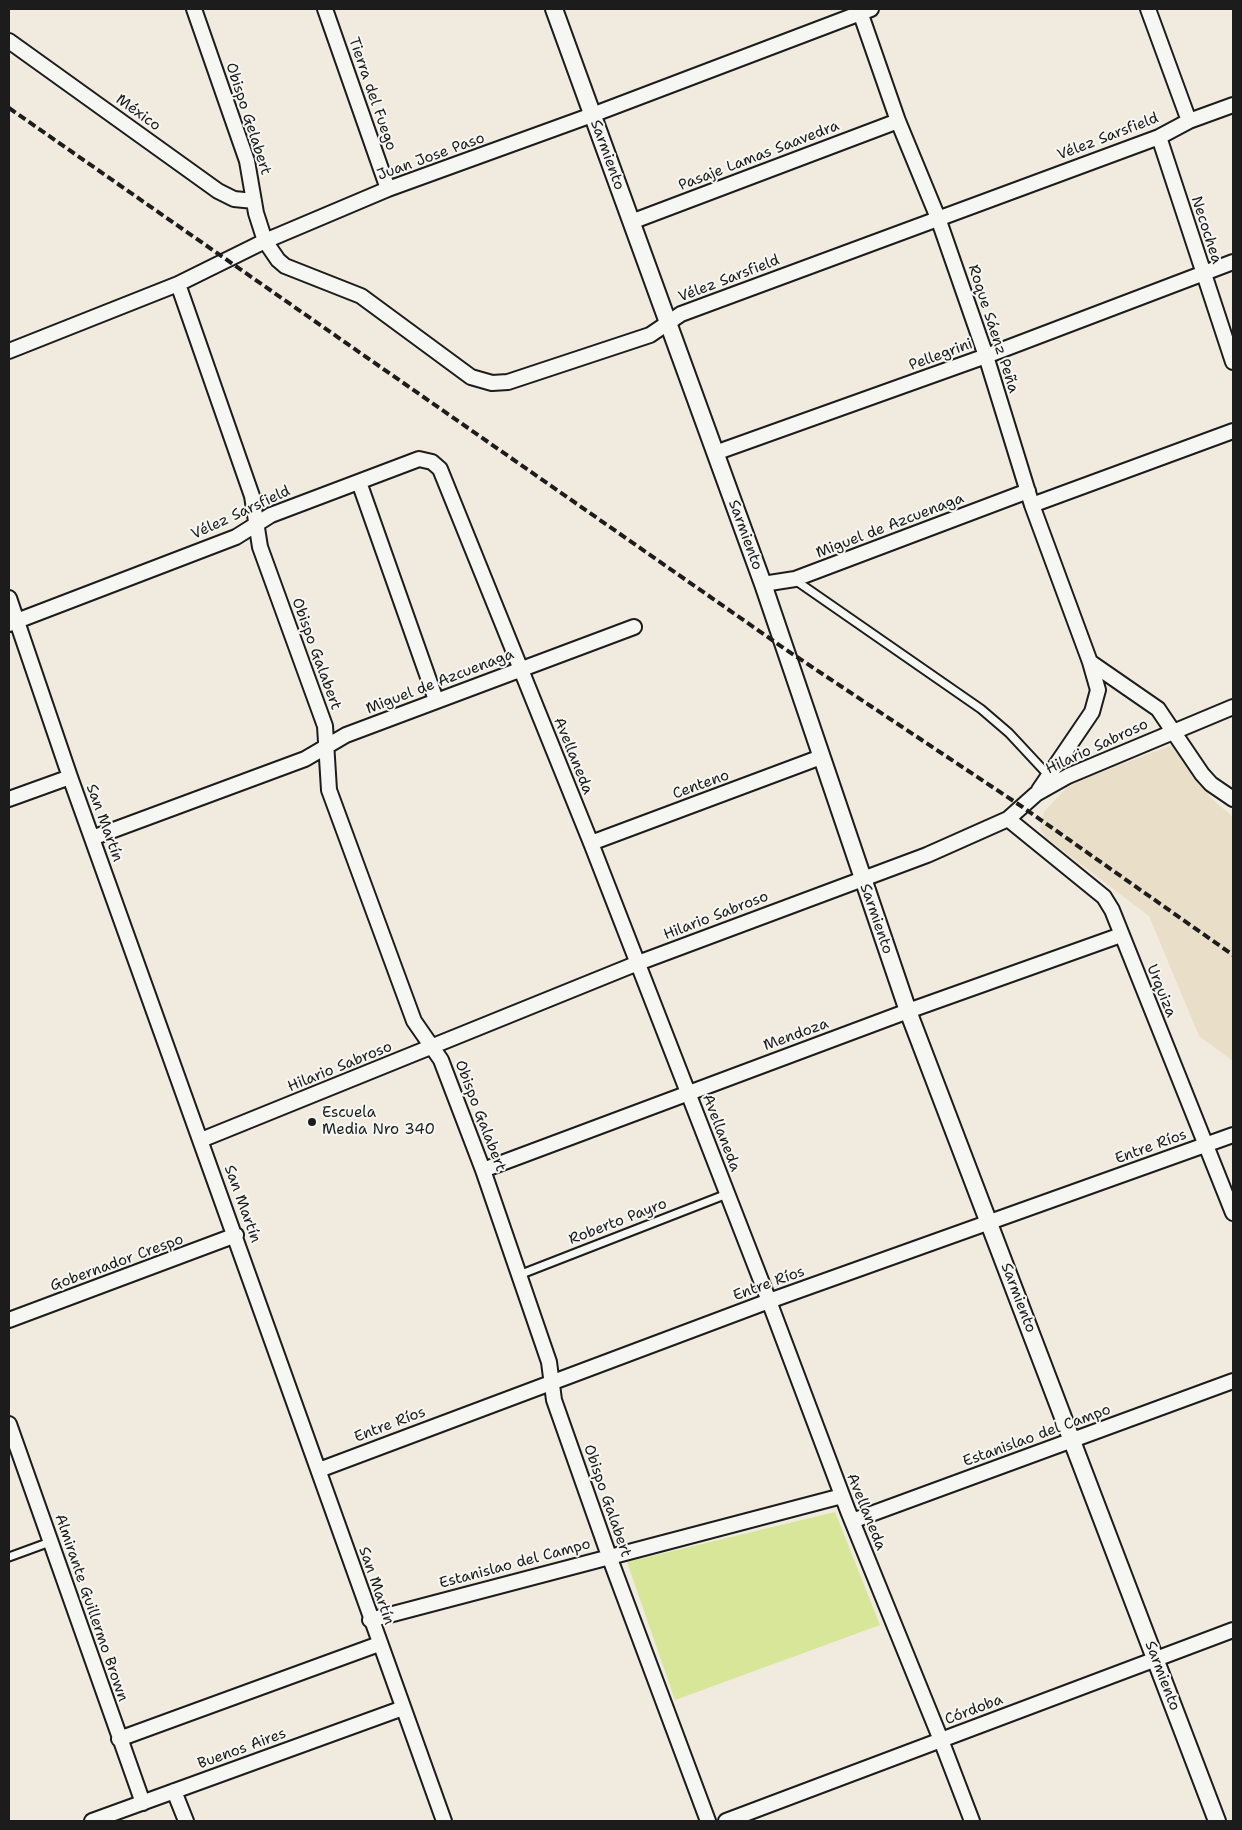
<!DOCTYPE html>
<html>
<head>
<meta charset="utf-8">
<style>
	body { margin:0 }
	#map { position:relative; width:1242px; height:1830px; overflow:hidden; background:#f0ebde; font-family:"Shantell Sans",sans-serif }
	canvas { display:block }
	.frame { position:absolute; inset:0; border:10px solid #1c1c1c; pointer-events:none }
</style>
</head>
<body>
<div id="map">
<canvas width="1242" height="1830"></canvas>
<div class="frame"></div>
</div>
<script>
const context = document.querySelector('canvas').getContext('2d');
context.lineJoin = 'round';
function fillPath(path, color) { context.fillStyle = color; context.fill(path, 'evenodd'); }
const toPath = rows => new Path2D(rows.map(r => 'M' + r).join(''));
function trace(path, color, width, dash) { context.strokeStyle = color; context.lineWidth = width; context.lineCap = dash ? 'butt' : 'round'; context.setLineDash(dash || []); context.stroke(path); }
function label(font, color, halo, rows, align = 'center') {
  context.font = font + ' "Shantell Sans",sans-serif'; context.lineWidth = 4; context.setLineDash([]); context.textBaseline = 'middle'; context.strokeStyle = halo; context.fillStyle = color; for (const [text, x, y, turn = 0] of rows) {
    context.save(); context.translate(x, y); context.rotate((+turn || 0) * Math.PI / 180); context.textAlign = isNaN(turn) ? turn : align; if (halo) context.strokeText(text, 0, 0); context.fillText(text, 0, 0); context.restore();
  }
}
const built = toPath([
	[1172,745,1180,750,1211,798,1233,817,1233,1061,1199,1036,1149,916,1045,837,1040,828,1044,812,1066,788,1086,778]
]);
const green = toPath([
	[835,1512,880,1625,675,1700,627,1562]
]);
const service = toPath([
	[795,580,981,709,1009,733,1049,776],
	[519,1275,727,1194],
	[9,1557,50,1542]
]);
const minor = toPath([
	[194,9,247,161,256,213,265,241,278,260,285,266,361,296,471,377,492,383,508,382,650,335,681,314,1159,137,1189,121,1233,105],
	[325,9,388,189],
	[859,9,898,121,938,218,986,356,1032,505,1090,662,1158,709,1202,774,1211,784,1233,799],
	[1148,9,1189,121],
	[9,41,218,191,234,199,254,201],
	[1159,137,1233,362],
	[631,222,898,121],
	[178,284,252,496,260,547,325,726,329,790,414,1021,441,1060,483,1170,549,1362,554,1400,609,1556,708,1821],
	[9,351,178,284,265,241,388,189,592,115,871,9],
	[715,453,986,356,1233,262],
	[359,482,436,700],
	[1032,505,1233,431],
	[763,584,795,579,1028,491],
	[9,598,70,777,444,1821],
	[9,624,236,537,271,515,419,459,432,462,440,469,591,843,769,1301,848,1511,941,1740,972,1821],
	[1039,790,1092,712,1098,690,1090,662],
	[9,799,70,777],
	[1008,819,1104,897,1112,910,1233,1213],
	[92,838,305,759,346,735,634,627],
	[591,843,821,757],
	[201,1140,638,963,927,855,1008,819,1036,794,1068,776,1233,707],
	[483,1170,908,1011,1121,935],
	[9,1320,236,1235],
	[9,1424,143,1803],
	[319,1470,769,1301,1233,1135],
	[852,1521,1233,1381],
	[370,1620,842,1496],
	[119,1739,379,1644],
	[174,1791,186,1821],
	[92,1821,403,1708],
	[726,1821,1233,1630]
]);
const tertiary = toPath([
	[554,9,763,584,908,1011,1217,1821]
]);
const rail = toPath([
	[9,108,785,649,1021,806,1233,955]
]);
const markers = [
	[312,1122,5,"#1c1c1c"]
];
const streetNames = [
	["Tierra del Fuego",372,94,71],
	["México",138,113,36],
	["Obispo Gelabert",248,119,72],
	["Vélez Sarsfield",1108,137,-21],
	["Sarmiento",607,155,70],
	["Pasaje Lamas Saavedra",759,156,-21],
	["Juan Jose Paso",431,157,-20],
	["Necochea",1206,230,72],
	["Vélez Sarsfield",729,279,-21],
	["Roque Sáenz Peña",993,329,72],
	["Pellegrini",941,355,-20],
	["Vélez Sarsfield",241,513,-25],
	["Miguel de Azcuenaga",890,526,-21],
	["Sarmiento",745,535,70],
	["Obispo Galabert",316,654,70],
	["Miguel de Azcuenaga",440,682,-21],
	["Hilario Sabroso",1097,747,-25],
	["Avellaneda",573,756,68],
	["Centeno",701,785,-20],
	["San Martín",104,823,70],
	["Hilario Sabroso",716,916,-21],
	["Sarmiento",876,919,71],
	["Urquiza",1161,991,68],
	["Mendoza",796,1035,-20],
	["Hilario Sabroso",340,1067,-22],
	["Obispo Galabert",480,1116,69],
	["Avellaneda",721,1133,69],
	["Entre Ríos",1151,1147,-20],
	["San Martín",242,1204,70],
	["Roberto Payro",618,1222,-21],
	["Gobernador Crespo",117,1263,-20],
	["Entre Ríos",769,1284,-20],
	["Sarmiento",1018,1298,69],
	["Entre Ríos",390,1425,-21],
	["Estanislao del Campo",1037,1436,-20],
	["Obispo Galabert",607,1501,71],
	["Avellaneda",866,1512,68],
	["Estanislao del Campo",515,1564,-15],
	["San Martín",376,1586,71],
	["Almirante Guillermo Brown",91,1608,71],
	["Sarmiento",1162,1676,69],
	["Córdoba",974,1710,-21],
	["Buenos Aires",242,1749,-20]
];
const poiNames = [
	["Escuela",322,1113],
	["Media Nro 340",322,1130]
];
fillPath(built, '#e9dec7');
fillPath(green, '#d7e699');
trace(service, '#1c1c1c', 11);
trace(minor, '#1c1c1c', 18);
trace(tertiary, '#1c1c1c', 20);
trace(service, '#f6f6f2', 7);
trace(minor, '#f6f6f2', 14);
trace(tertiary, '#f6f6f2', 16);
trace(rail, '#1c1c1c', 4, [8, 4]);
for (const [x, y, r, color] of markers) { const dot = new Path2D(); dot.arc(x, y, r, 0, 2 * Math.PI); context.fillStyle = color; context.fill(dot); trace(dot, '#f6f6f2', 2); }
label('15px', '#1c1c1c', '#f6f6f2', streetNames);
label('15px', '#1c1c1c', '#f6f6f2', poiNames, 'left');
</script>
</body>
</html>
